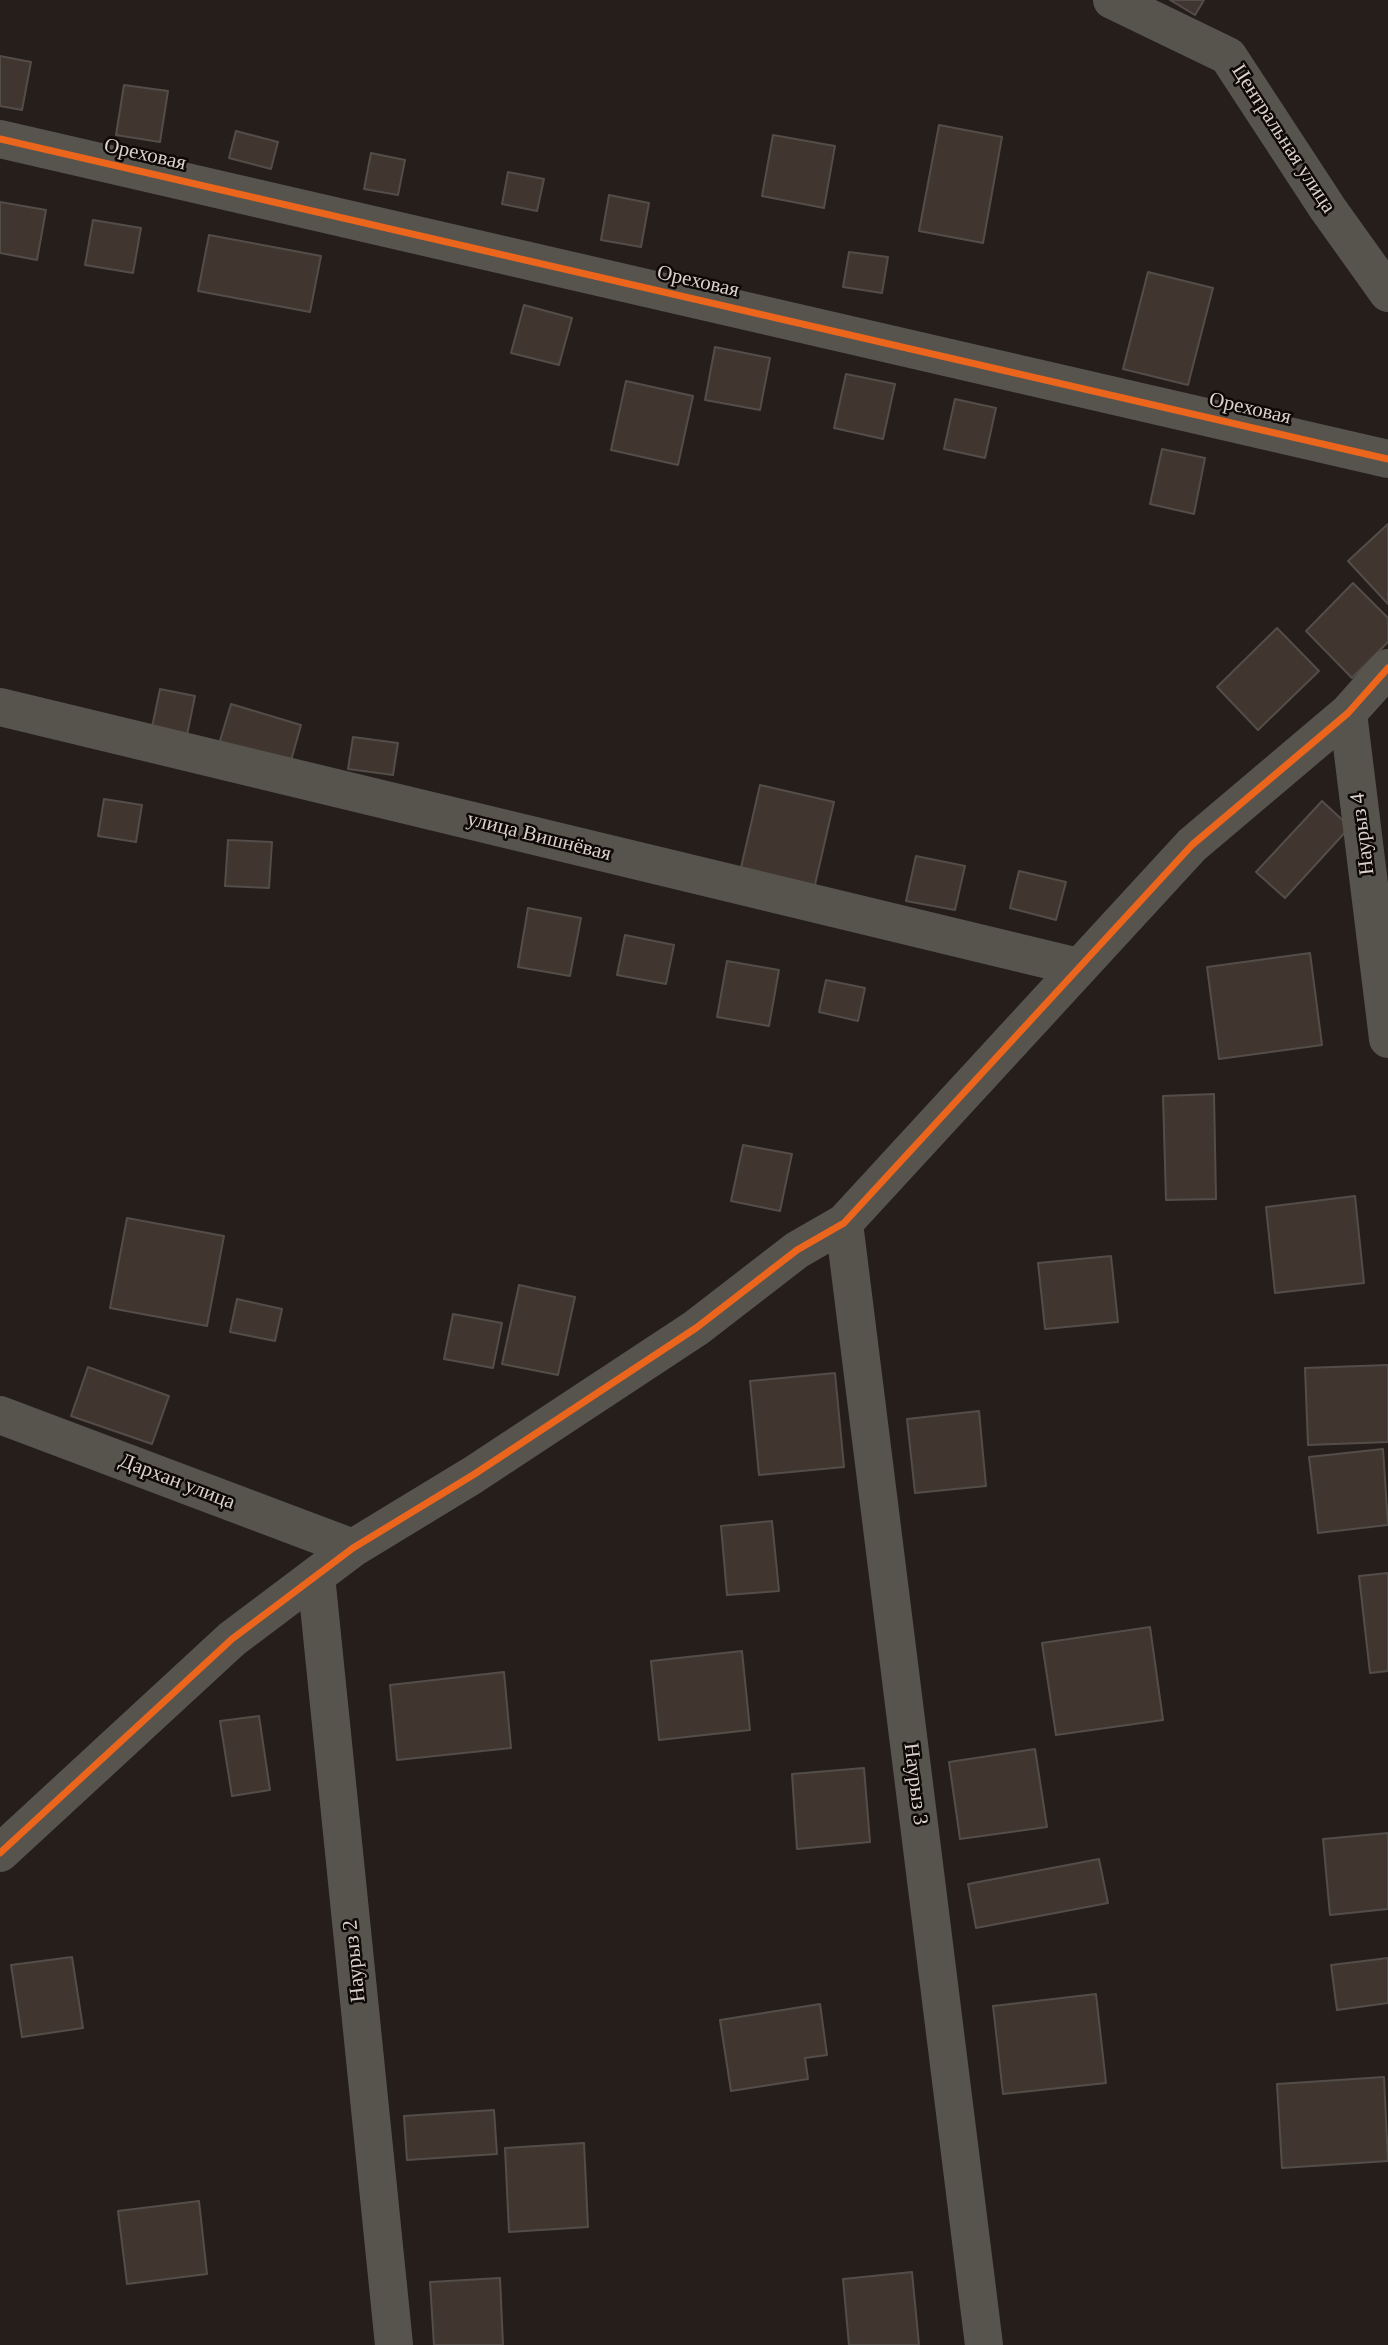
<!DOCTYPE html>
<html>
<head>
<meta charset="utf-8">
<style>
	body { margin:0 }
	canvas { display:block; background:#251e1a }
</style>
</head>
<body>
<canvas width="1388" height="2345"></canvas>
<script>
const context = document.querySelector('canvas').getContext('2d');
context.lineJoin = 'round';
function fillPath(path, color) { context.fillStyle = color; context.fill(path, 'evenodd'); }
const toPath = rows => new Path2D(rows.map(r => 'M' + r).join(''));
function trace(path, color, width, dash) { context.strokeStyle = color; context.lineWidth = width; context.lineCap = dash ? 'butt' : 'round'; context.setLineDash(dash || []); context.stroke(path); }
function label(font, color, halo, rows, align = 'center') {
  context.font = font + ' "Times New Roman",serif'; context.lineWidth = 5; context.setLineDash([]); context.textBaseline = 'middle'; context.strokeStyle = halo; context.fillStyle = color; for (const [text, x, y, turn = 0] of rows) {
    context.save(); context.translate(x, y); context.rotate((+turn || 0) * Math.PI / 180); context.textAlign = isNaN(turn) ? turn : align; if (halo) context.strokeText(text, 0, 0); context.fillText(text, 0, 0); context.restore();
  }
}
const building = toPath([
	[1170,0,1204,0,1195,15,1170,0],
	[0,56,31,62,22,110,0,106,0,56],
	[124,85,168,91,160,142,116,135,124,85],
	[939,125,1002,137,983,243,919,231,939,125],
	[236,131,278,142,271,169,229,158,236,131],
	[773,135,835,146,824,208,762,196,773,135],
	[371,153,405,160,398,195,364,189,371,153],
	[508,172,544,179,537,211,502,204,508,172],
	[609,195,649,203,641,247,601,240,609,195],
	[0,202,46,210,37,260,0,253,0,202],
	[93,220,141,228,133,273,85,265,93,220],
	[209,235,321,256,310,312,198,291,209,235],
	[849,252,888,257,882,293,843,287,849,252],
	[1148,272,1213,288,1188,385,1123,369,1148,272],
	[524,305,572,318,559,365,511,353,524,305],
	[715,347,770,358,760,410,705,400,715,347],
	[846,374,895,384,883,439,834,428,846,374],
	[626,381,693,396,678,465,611,450,626,381],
	[955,399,996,408,985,458,944,449,955,399],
	[1162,449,1205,458,1194,514,1150,504,1162,449],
	[1388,524,1388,604,1348,561,1388,524],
	[1353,583,1388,618,1388,642,1352,678,1306,631,1353,583],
	[1277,628,1319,671,1258,730,1217,687,1277,628],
	[160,689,195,696,186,740,151,732,160,689],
	[231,704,301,725,287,775,216,754,231,704],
	[353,737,398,743,393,775,348,769,353,737],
	[760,785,834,802,814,889,740,872,760,785],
	[104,799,142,805,136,842,98,836,104,799],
	[1322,801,1350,827,1285,898,1256,872,1322,801],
	[228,840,272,842,269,888,225,886,228,840],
	[916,856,965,866,955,910,906,901,916,856],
	[1019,871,1066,882,1056,920,1010,908,1019,871],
	[528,908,581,918,570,976,518,967,528,908],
	[625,935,674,945,666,984,617,975,625,935],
	[1310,953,1322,1045,1219,1059,1207,967,1310,953],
	[727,961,779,970,769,1026,717,1017,727,961],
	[826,980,865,988,858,1021,819,1012,826,980],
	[1214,1094,1216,1199,1166,1200,1163,1096,1214,1094],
	[743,1145,792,1154,780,1211,731,1201,743,1145],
	[1355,1196,1364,1283,1275,1293,1266,1207,1355,1196],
	[127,1218,224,1236,207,1326,110,1308,127,1218],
	[1111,1256,1118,1322,1045,1329,1038,1263,1111,1256],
	[519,1285,575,1297,558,1375,502,1364,519,1285],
	[237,1299,282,1309,275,1341,230,1332,237,1299],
	[453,1314,502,1323,493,1368,444,1359,453,1314],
	[1388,1365,1388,1442,1308,1445,1305,1368,1388,1365],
	[88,1367,169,1396,152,1444,71,1416,88,1367],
	[835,1373,844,1467,759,1475,750,1381,835,1373],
	[979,1411,986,1486,915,1493,907,1419,979,1411],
	[1383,1449,1388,1525,1318,1533,1309,1457,1383,1449],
	[772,1521,779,1591,727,1595,721,1526,772,1521],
	[1388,1573,1388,1671,1370,1673,1359,1576,1388,1573],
	[1150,1627,1163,1720,1056,1735,1042,1643,1150,1627],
	[742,1651,750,1730,659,1740,651,1661,742,1651],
	[504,1672,511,1748,397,1760,390,1685,504,1672],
	[259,1716,270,1790,232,1796,220,1721,259,1716],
	[1035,1749,1047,1827,960,1839,949,1762,1035,1749],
	[864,1768,870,1842,797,1849,792,1774,864,1768],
	[1388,1833,1388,1909,1330,1915,1323,1839,1388,1833],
	[1099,1859,1108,1903,976,1928,968,1884,1099,1859],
	[72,1957,83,2028,22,2037,11,1965,72,1957],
	[1388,1958,1388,2003,1337,2010,1331,1965,1388,1958],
	[1096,1994,1106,2083,1003,2094,993,2006,1096,1994],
	[820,2004,827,2055,805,2058,808,2079,731,2091,720,2020,820,2004],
	[1384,2077,1388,2161,1282,2168,1277,2084,1384,2077],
	[494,2110,497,2154,407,2160,404,2116,494,2110],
	[584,2143,588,2227,509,2232,505,2148,584,2143],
	[199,2201,207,2274,127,2284,118,2211,199,2201],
	[912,2272,919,2345,849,2345,843,2279,912,2272],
	[500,2278,503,2345,434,2345,430,2282,500,2278]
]);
const minor = toPath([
	[1112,0,1228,56,1328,209,1388,293],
	[0,139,1388,459],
	[0,707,1078,967],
	[1348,713,1388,1039],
	[844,1223,984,2345],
	[0,1415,353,1548],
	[316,1576,394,2345],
	[0,1853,232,1639,353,1548,473,1475,696,1328,797,1250,844,1223,1192,845,1348,713,1388,668]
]);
const cycleway = toPath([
	[0,139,1388,459],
	[0,1853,232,1639,353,1548,473,1475,696,1328,797,1250,844,1223,1192,845,1348,713,1388,668]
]);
const streetNames = [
	["Центральная улица",1283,139,57],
	["Ореховая",145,155,13],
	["Ореховая",698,282,13],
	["Ореховая",1250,409,13],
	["Наурыз 4",1363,834,-97],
	["улица Вишнёвая",539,837,14],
	["Дархан улица",177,1482,21],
	["Наурыз 3",915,1784,83],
	["Наурыз 2",355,1961,-96]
];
fillPath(building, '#40362f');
trace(building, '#534d49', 2);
trace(minor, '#57544e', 38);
trace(cycleway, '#eb651d', 7);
label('21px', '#dad1cc', '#0e0906', streetNames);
</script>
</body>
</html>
